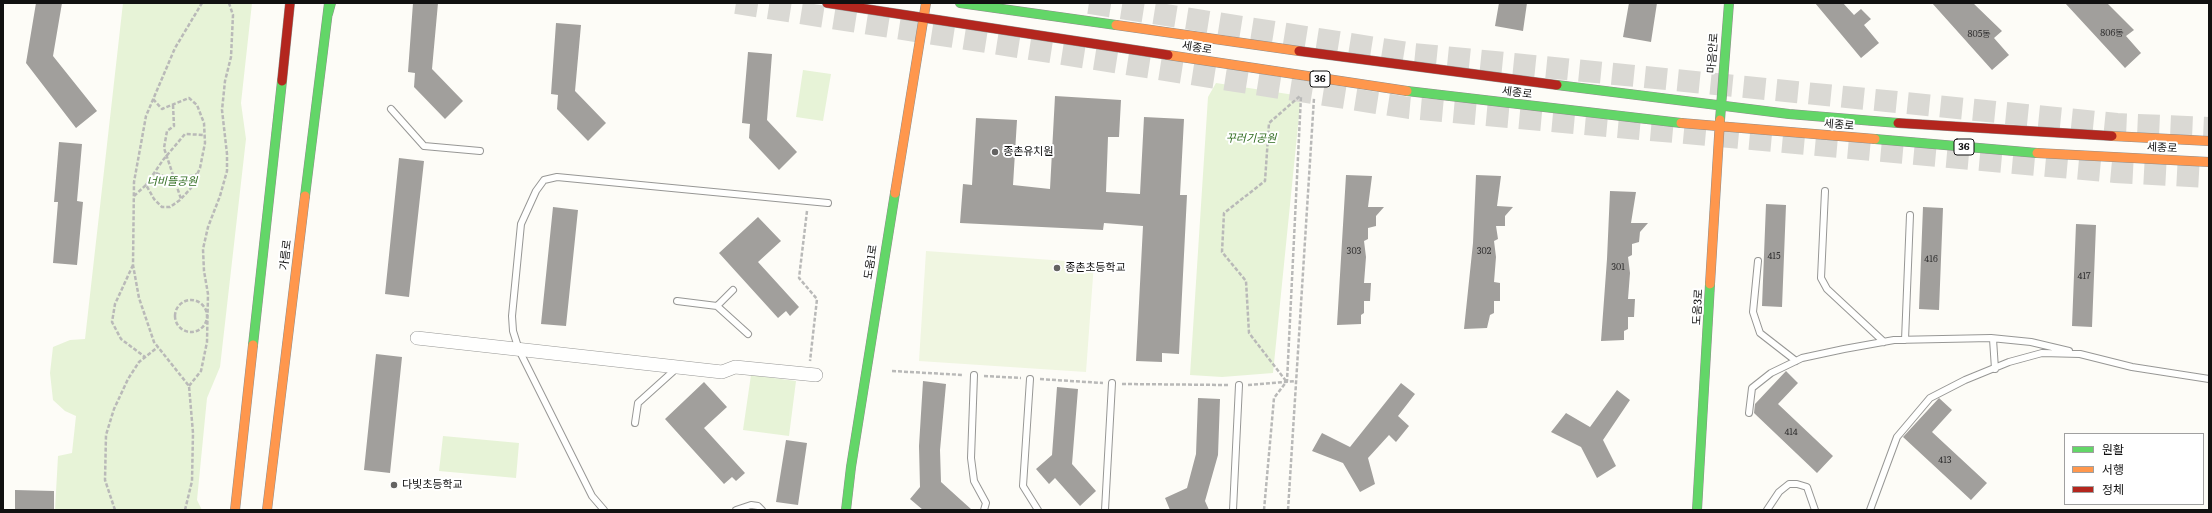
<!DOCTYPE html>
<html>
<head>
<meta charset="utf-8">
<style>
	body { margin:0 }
	#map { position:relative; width:2212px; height:513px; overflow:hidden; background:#fdfcf7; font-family:Literata,"Noto Sans KR",serif }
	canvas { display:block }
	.frame { position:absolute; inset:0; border:4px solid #111; pointer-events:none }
	.legend { position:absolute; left:2064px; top:433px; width:140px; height:72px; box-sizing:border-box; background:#fff; border:1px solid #a0a0a0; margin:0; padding:5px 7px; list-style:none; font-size:12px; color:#111 }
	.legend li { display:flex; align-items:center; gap:8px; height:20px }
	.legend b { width:20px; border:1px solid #a0a0a0 }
</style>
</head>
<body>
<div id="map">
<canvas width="2212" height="513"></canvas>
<div class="frame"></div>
<ul class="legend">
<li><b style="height:5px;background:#63d668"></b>원활</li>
<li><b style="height:5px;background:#ff974d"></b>서행</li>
<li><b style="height:5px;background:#b3261e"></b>정체</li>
</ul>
</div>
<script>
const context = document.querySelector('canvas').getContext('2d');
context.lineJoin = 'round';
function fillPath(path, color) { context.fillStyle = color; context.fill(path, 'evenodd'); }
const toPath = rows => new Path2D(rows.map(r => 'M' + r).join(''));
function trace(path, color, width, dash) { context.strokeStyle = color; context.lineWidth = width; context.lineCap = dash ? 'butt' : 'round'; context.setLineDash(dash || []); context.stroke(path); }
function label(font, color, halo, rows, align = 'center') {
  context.font = font + ' Literata,"Noto Sans KR",serif'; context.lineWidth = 4; context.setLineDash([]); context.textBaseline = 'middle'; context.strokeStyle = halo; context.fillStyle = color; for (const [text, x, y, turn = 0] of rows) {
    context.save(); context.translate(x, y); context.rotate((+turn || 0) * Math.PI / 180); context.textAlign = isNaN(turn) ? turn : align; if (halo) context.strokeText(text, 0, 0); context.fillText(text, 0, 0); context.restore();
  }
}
const green = toPath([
	[123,3,252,3,241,103,246,139,220,367,207,398,197,500,202,510,55,510,58,456,72,453,76,416,65,411,53,400,50,373,53,347,70,340,85,339],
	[803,70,831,74,823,121,796,117],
	[1216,83,1301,96,1273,373,1222,377,1190,375,1208,97],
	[751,375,796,381,789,436,743,430],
	[443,436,519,443,516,478,439,471]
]);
const pitch = toPath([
	[926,251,1094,263,1086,372,919,361]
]);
const building = toPath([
	[36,3,62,3,53,56,97,111,76,128,26,63],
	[413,3,438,3,432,69,463,101,445,119,414,87,415,73,408,72],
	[1499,3,1527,3,1523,31,1495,26],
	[1629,3,1657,3,1651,42,1623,37],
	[1815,3,1843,3,1854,15,1861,9,1871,19,1864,25,1879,43,1861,58],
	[1932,3,1973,3,2002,31,1994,38,2009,55,1992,70],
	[2065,3,2107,3,2134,30,2126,36,2141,53,2125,68],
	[556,23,581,25,575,91,606,123,588,141,557,109,558,95,551,94],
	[748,52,772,54,767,120,797,152,779,170,749,138,750,124,742,123],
	[1055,96,1121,100,1119,137,1108,137,1106,192,1140,194,1144,117,1184,119,1180,195,1187,195,1179,354,1162,353,1162,362,1136,361,1143,226,1104,223,1103,230,960,223,963,184,972,185,976,118,1017,120,1013,185,1050,189],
	[59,142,82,144,77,201,83,202,77,265,53,263,58,202,54,202],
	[399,158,424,161,409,297,385,294],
	[1346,175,1372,176,1368,207,1384,207,1376,216,1376,226,1368,228,1368,239,1364,241,1366,257,1364,283,1371,283,1370,301,1364,301,1364,313,1361,315,1361,324,1337,325],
	[1476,175,1501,176,1497,206,1513,207,1505,216,1505,226,1496,226,1498,239,1494,241,1496,257,1494,282,1500,283,1500,301,1494,301,1494,313,1490,315,1487,328,1464,329,1473,243],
	[1610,191,1636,192,1631,223,1648,223,1640,232,1639,242,1632,244,1632,255,1628,257,1630,273,1628,299,1635,299,1634,317,1628,317,1628,329,1624,331,1624,340,1601,341,1607,259],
	[1766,204,1786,205,1782,307,1762,306],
	[553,207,578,210,566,326,541,324],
	[1923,207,1943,208,1939,310,1919,309],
	[758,217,781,241,758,262,799,307,790,316,786,311,778,318,719,253],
	[2076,224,2096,225,2092,327,2072,326],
	[376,354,402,357,390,473,364,470],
	[1786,371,1798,383,1778,404,1833,456,1817,473,1754,413,1755,404],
	[923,381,946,384,940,450,941,482,972,510,923,510,910,499,920,487,919,446],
	[704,382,727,407,704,428,745,473,736,481,732,477,724,484,665,419],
	[1401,383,1415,394,1398,416,1409,426,1396,442,1389,435,1368,458,1375,484,1360,492,1343,463,1312,451,1322,433,1350,447],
	[1057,387,1078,389,1072,464,1096,491,1080,506,1055,478,1049,484,1036,469,1052,455],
	[1617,390,1630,400,1603,440,1616,466,1597,478,1581,447,1551,432,1566,413,1590,427],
	[1198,398,1220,399,1218,455,1205,501,1209,510,1170,510,1165,498,1187,488,1196,454],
	[1939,398,1952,410,1932,432,1987,483,1971,500,1903,437],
	[786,440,807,443,798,505,776,502],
	[15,490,54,491,54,510,15,510]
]);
const highwayTunnel = toPath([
	[736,3,1409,108,2115,172,2209,177],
	[1089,3,1414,54,2117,124,2209,128]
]);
const path = toPath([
	[173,105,174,126,167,131,164,148,181,199],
	[156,173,175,181,197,174],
	[146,185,163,160,185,134,204,135],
	[134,196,146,185,154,199,162,207,170,207,180,200,191,188,200,168,205,143,204,123,197,105,189,98,162,109,153,99],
	[807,211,799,278,817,299,810,361],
	[133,265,115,304,112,322,121,339,145,357],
	'175 316a16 16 0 1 1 32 0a16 16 0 1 1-32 0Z',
	[892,371,963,375],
	[984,376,1021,378],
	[1040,379,1103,383],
	[1286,381,1249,333,1246,281,1222,252,1224,213,1265,181,1269,123,1300,96],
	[1122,384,1229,385],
	[1248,385,1296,381],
	[189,386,201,371,207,342,208,294,204,271,203,249,208,227,220,196,227,171,227,154,222,110,225,81,231,57,233,15,229,3],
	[115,510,105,480,106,435,114,409,128,379,139,362,158,347],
	[185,510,192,481,193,433,189,386,154,342,139,298,133,265,134,182,146,116,175,48,202,3],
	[1264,510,1274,398,1287,381,1301,96],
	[1288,510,1314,98]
]);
const lane = toPath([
	[391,109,424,146,480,151],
	[1825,191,1821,278,1827,289,1884,342],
	[1758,261,1753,312,1760,333,1796,361],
	[677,301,717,306,748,334],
	[717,306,733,290],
	[1993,339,1995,369],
	[1905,340,1910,215],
	[974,375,971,458,974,481,986,503,984,510],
	[1030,379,1023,486,1038,510],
	[1749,413,1752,388,1771,373,1802,358,1844,349,1894,340,1991,338,2031,342,2069,351],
	[635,423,638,403,678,367],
	[604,510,592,496,519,350,513,331,512,316,521,224,536,191,544,180,557,177,828,203],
	[736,510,751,505,758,506,762,510],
	[1105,510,1112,383],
	[1233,510,1239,385],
	[1767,510,1779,492,1789,484,1797,484,1807,487,1815,510],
	[1870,510,1897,437,1930,398,1965,380,2009,362,2042,353,2080,354,2132,367,2209,379]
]);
const street = toPath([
	[417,338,722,372,735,367,816,375]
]);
const fast = toPath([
	[960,3,1116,25],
	[328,14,331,3],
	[1557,85,1789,114,1898,123],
	[1407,91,1681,123],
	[1720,120,1729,3],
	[1875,139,2037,153],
	[305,196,329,3],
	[253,345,282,81],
	[846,510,851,467,895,193],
	[1697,510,1710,284]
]);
const slow = toPath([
	[1116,25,1299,51],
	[1168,55,1407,91],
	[1681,123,1875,139],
	[2112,136,2209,141],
	[2037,153,2209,162],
	[895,193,926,3],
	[1710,284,1720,120],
	[235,510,253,345],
	[267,510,305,196]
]);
const jam = toPath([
	[827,3,1168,55],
	[1299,51,1557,85],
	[282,81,290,3],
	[1898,123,2112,136]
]);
const markers = [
	[995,152,4,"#646362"],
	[1057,268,4,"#646362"],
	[394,485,4,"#646362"]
];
const numberNames = [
	["806동",2112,33],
	["805동",1979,34],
	["303",1354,251],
	["302",1484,251],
	["415",1774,256],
	["416",1931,259],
	["301",1618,267],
	["417",2084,276],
	["414",1791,432],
	["413",1945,460]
];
const shields = [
	[1320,79,20],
	[1964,147,20]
];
const shieldNames = [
	["36",1320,79],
	["36",1964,147]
];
const streetNames = [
	["세종로",1197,48,9],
	["마음안로",1713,53,-86],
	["세종로",1517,93,7],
	["세종로",1839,125,5],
	["세종로",2162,148,3],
	["가름로",286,255,-83],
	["도움1로",871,262,-81],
	["도움3로",1698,307,-87]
];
const parkNames = [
	["꾸러기공원",1251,139],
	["너비뜰공원",172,182]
];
const poiNames = [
	["종촌유치원",1003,152],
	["종촌초등학교",1065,268],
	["다빛초등학교",402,485]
];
fillPath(green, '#e7f3d7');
fillPath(pitch, '#f0f6e1');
fillPath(building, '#a19f9c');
trace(highwayTunnel, '#dad9d4', 22, [22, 11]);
trace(lane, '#979795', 8);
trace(street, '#979795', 14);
trace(fast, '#8e8d8b', 10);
trace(slow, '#8e8d8b', 10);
trace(jam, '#8e8d8b', 10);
trace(path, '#b9b9b8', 2.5, [4, 2]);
trace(lane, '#fffffe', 6);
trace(street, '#fffffe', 13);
trace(fast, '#63d668', 9);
trace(slow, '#ff974d', 9);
trace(jam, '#b3261e', 9);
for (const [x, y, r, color] of markers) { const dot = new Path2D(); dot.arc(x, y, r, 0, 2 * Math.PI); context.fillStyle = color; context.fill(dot); trace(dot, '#fff', 1.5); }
label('9px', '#353434', null, numberNames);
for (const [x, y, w] of shields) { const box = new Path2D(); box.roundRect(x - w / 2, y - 8, w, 16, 3); context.fillStyle = '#fff'; context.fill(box); trace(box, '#111', 1); }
label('bold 10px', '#111', null, shieldNames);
label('11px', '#111', '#fff', streetNames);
label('italic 11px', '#2f6b1f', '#fff', parkNames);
label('11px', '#111', '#fff', poiNames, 'left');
</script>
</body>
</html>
